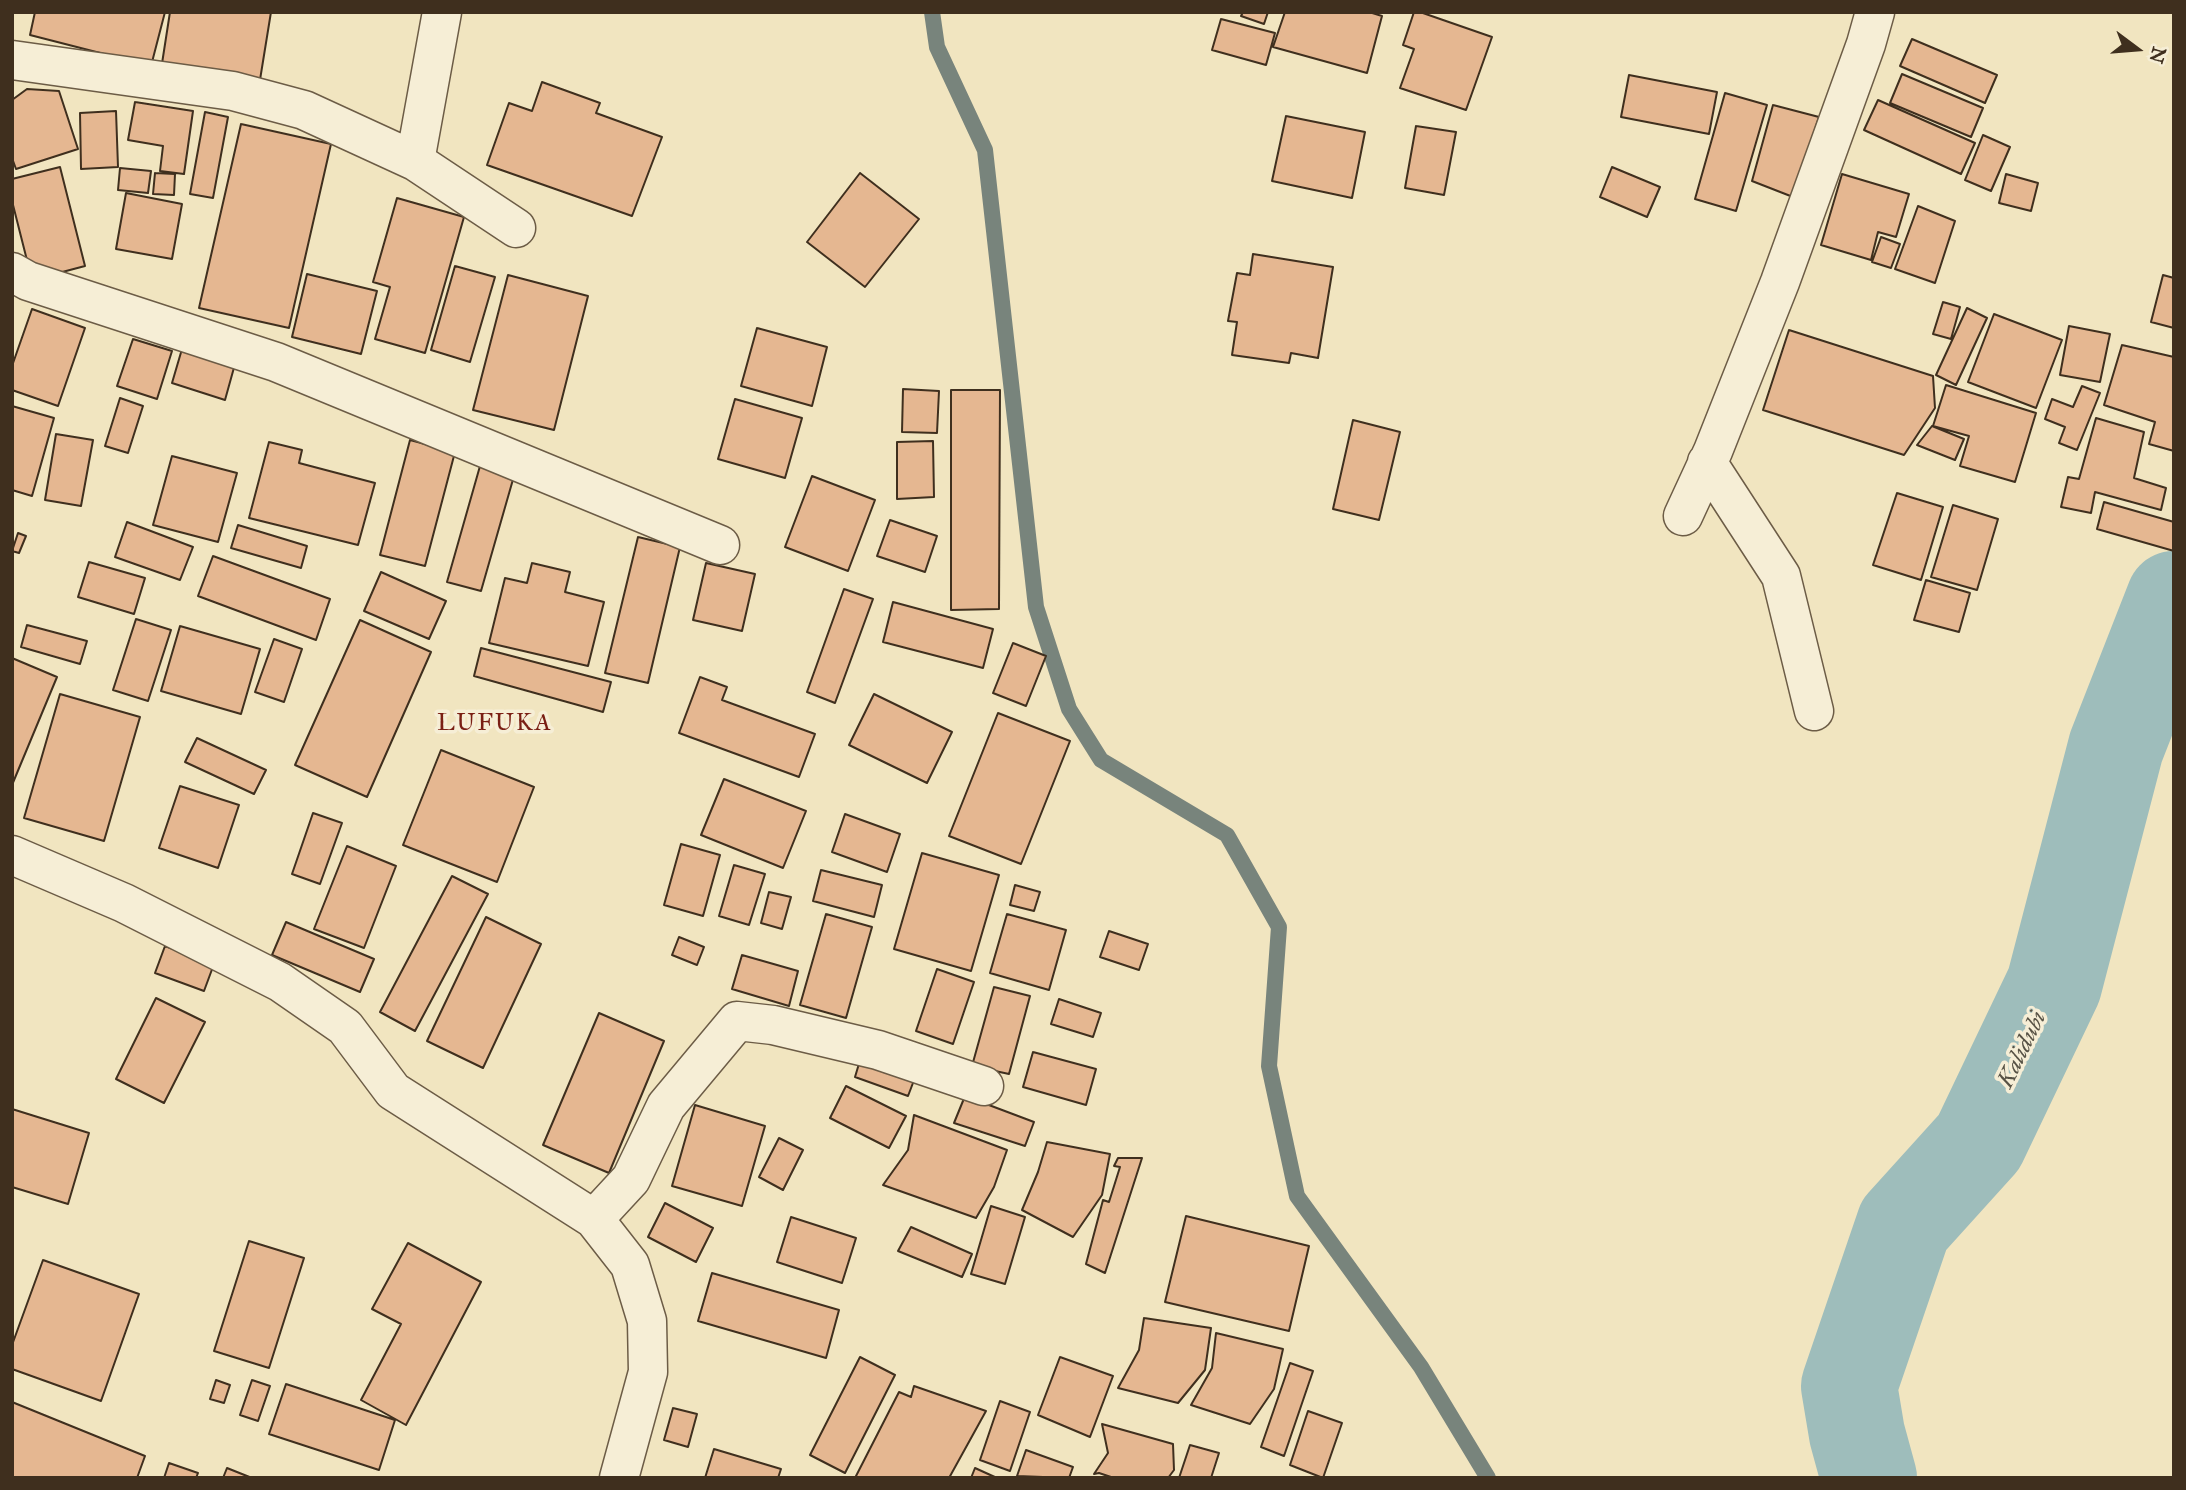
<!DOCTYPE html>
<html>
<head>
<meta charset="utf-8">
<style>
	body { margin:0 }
	#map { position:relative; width:2186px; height:1490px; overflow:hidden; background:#f1e5c0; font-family:"IM FELL Great Primer",serif }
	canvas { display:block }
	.frame { position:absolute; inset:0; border:14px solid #3f2f1e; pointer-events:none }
	.north { position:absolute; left:2102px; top:14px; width:70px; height:70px; -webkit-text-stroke:5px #f6eed6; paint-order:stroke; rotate:106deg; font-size:19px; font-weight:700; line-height:28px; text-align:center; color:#3f2f1e }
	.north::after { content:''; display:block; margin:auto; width:24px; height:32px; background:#3f2f1e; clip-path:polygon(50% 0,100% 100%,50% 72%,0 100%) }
</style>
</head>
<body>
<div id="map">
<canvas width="2186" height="1490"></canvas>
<div class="frame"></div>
<div class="north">N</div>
</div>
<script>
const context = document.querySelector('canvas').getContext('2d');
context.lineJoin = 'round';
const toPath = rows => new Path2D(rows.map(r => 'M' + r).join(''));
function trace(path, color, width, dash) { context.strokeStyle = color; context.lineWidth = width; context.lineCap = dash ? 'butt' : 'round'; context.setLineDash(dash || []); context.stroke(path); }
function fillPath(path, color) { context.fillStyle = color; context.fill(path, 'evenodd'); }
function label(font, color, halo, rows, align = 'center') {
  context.font = font + ' "IM FELL Great Primer",serif'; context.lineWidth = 7; context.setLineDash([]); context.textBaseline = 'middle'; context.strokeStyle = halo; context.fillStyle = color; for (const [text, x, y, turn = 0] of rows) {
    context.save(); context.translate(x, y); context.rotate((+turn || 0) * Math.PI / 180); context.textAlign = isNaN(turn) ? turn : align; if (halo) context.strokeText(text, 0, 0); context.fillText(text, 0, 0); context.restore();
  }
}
const stream = toPath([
	[932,12,937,47,985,150,1036,607,1069,709,1101,760,1227,835,1279,927,1269,1066,1297,1196,1421,1367,1488,1478]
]);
const river = toPath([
	[1869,1478,1857,1434,1849,1386,1904,1225,1979,1142,2054,985,2116,747,2174,599]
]);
const building = toPath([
	[35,12,165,12,151,66,30,35,35,12],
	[170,12,271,12,259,86,161,70,170,12],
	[1243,12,1268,12,1264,24,1241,16,1243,12],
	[1285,12,1369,12,1382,16,1367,73,1273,47,1285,12],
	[1414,12,1420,12,1492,37,1466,110,1400,88,1414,49,1403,45,1414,12],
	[1221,19,1275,33,1266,65,1212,50,1221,19],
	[1912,39,1997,75,1985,103,1900,66,1912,39],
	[1902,74,1983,108,1971,137,1890,103,1902,74],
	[1629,75,1717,92,1709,134,1621,117,1629,75],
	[542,82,600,103,596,113,662,137,632,216,487,165,509,103,532,111,542,82],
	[27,89,59,91,78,149,16,169,12,158,12,100,27,89],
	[1725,93,1767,105,1736,211,1695,199,1725,93],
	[1878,100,1975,143,1961,174,1864,130,1878,100],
	[135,102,193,111,184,174,160,171,163,146,128,140,135,102],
	[1773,105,1819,117,1793,197,1752,181,1773,105],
	[116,111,118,167,81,169,80,113,116,111],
	[205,112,228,117,213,198,190,194,205,112],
	[1286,116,1365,132,1352,198,1272,181,1286,116],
	[241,124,331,144,289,328,199,308,241,124],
	[1416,126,1456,132,1444,195,1405,188,1416,126],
	[1983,135,2010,147,1991,191,1965,180,1983,135],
	[60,167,85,266,32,280,12,201,12,179,60,167],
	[1612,167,1660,187,1647,217,1600,197,1612,167],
	[120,168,151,171,148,193,118,190,120,168],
	[155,173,175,174,174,195,153,194,155,173],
	[860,173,919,219,865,287,807,242,860,173],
	[1842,174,1909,194,1896,237,1878,232,1871,260,1821,245,1842,174],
	[2006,174,2038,183,2031,211,1999,203,2006,174],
	[126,193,182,204,172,259,116,249,126,193],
	[397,198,464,217,425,353,375,339,390,287,373,282,397,198],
	[1918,206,1955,221,1935,283,1895,269,1918,206],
	[1881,237,1900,244,1891,268,1872,262,1881,237],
	[1253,254,1333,267,1318,358,1291,353,1289,363,1232,355,1237,322,1228,321,1237,273,1250,275,1253,254],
	[455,266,495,277,470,362,431,350,455,266],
	[307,274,377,291,361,354,292,337,307,274],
	[508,275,588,296,554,430,473,410,508,275],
	[2163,275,2174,278,2174,328,2151,322,2163,275],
	[1943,302,1960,307,1951,339,1933,334,1943,302],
	[1967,308,1987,318,1956,385,1936,375,1967,308],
	[32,309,85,328,58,406,12,390,12,366,32,309],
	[1994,314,2062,340,2036,408,1968,382,1994,314],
	[2069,326,2110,334,2100,382,2060,375,2069,326],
	[757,328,827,347,812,406,741,386,757,328],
	[1789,330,1933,376,1935,408,1904,455,1763,410,1789,330],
	[133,339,172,351,157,399,117,386,133,339],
	[2122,345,2174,357,2174,451,2149,444,2155,422,2104,405,2122,345],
	[182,349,235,364,225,400,172,383,182,349],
	[1946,385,2036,413,2015,482,1960,466,1969,436,1933,426,1946,385],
	[2082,386,2100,393,2077,450,2059,443,2065,427,2045,419,2052,399,2073,407,2082,386],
	[903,389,939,391,937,433,902,432,903,389],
	[951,390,1000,390,999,609,951,610,951,390],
	[120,398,143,406,128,453,105,446,120,398],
	[735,399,802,418,785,478,718,459,735,399],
	[12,406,54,418,32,496,12,490,12,406],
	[2096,418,2144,432,2134,478,2166,488,2161,510,2095,492,2091,513,2061,507,2068,477,2079,479,2096,418],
	[1353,420,1400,432,1379,520,1333,509,1353,420],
	[1932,426,1964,439,1955,460,1917,445,1932,426],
	[56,434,93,440,81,506,45,500,56,434],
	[410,440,455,452,425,566,380,555,410,440],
	[933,441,934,497,897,499,897,442,933,441],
	[269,442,302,450,299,463,375,483,358,545,249,518,269,442],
	[172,456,237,473,218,542,153,525,172,456],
	[482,459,516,469,481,591,447,582,482,459],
	[812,476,875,500,848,571,785,547,812,476],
	[1897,493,1943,507,1921,580,1873,565,1897,493],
	[2104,502,2174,522,2174,551,2097,529,2104,502],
	[1953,505,1998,519,1977,590,1931,577,1953,505],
	[890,520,937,536,925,572,877,556,890,520],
	[127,522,193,547,180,580,115,557,127,522],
	[238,525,307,546,301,568,231,548,238,525],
	[18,533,26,536,19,553,12,551,18,533],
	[638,537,680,547,648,683,605,673,638,537],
	[213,556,330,599,316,640,198,596,213,556],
	[89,562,145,578,134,614,78,597,89,562],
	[532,563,570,572,565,592,604,602,588,666,489,643,505,578,527,583,532,563],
	[706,563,755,574,742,631,693,620,706,563],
	[381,572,446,601,429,639,364,611,381,572],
	[1926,580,1970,593,1959,632,1914,620,1926,580],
	[844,589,873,599,835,703,807,692,844,589],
	[893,602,993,629,983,668,883,642,893,602],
	[136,619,171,630,148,701,113,690,136,619],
	[360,620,431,652,367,797,295,765,360,620],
	[27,625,87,641,80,664,21,647,27,625],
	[180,626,260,649,241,714,161,691,180,626],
	[274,639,302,649,284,702,255,692,274,639],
	[1013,643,1046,656,1026,706,993,693,1013,643],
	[481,648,611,682,603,712,474,676,481,648],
	[12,658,57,677,12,785,12,658],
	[700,677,727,687,722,700,815,734,799,777,679,733,700,677],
	[60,694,140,717,104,841,24,818,60,694],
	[874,694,952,732,927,783,849,745,874,694],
	[998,713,1070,741,1021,864,949,836,998,713],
	[197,738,266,770,254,794,185,762,197,738],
	[441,750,534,787,497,882,403,845,441,750],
	[724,779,806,811,783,868,701,835,724,779],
	[180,786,239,805,218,868,159,848,180,786],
	[313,813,342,823,320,884,292,874,313,813],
	[845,814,900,834,887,872,832,852,845,814],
	[681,844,720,855,703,916,664,905,681,844],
	[347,846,396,866,364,948,314,929,347,846],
	[922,853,999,875,971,971,894,949,922,853],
	[734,865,765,874,749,925,719,916,734,865],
	[821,870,882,885,874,917,813,901,821,870],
	[452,876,488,894,415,1031,380,1012,452,876],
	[1015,885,1040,892,1034,911,1010,905,1015,885],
	[769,892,791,897,782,929,761,923,769,892],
	[826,914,872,927,846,1018,800,1005,826,914],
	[1007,914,1066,930,1049,990,990,973,1007,914],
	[486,917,541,944,483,1068,427,1041,486,917],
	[286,922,374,959,360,992,272,955,286,922],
	[1109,931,1148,944,1139,970,1100,957,1109,931],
	[679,937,704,947,697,965,672,955,679,937],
	[165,946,214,964,204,991,155,973,165,946],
	[742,955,798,971,789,1006,732,989,742,955],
	[937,969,974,982,953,1044,916,1031,937,969],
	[994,987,1030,996,1009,1074,972,1066,994,987],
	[156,998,205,1022,164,1103,116,1079,156,998],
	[1059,999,1101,1013,1093,1037,1051,1024,1059,999],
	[599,1013,664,1041,609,1173,543,1145,599,1013],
	[1033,1052,1096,1069,1086,1105,1023,1087,1033,1052],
	[861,1057,916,1075,908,1096,855,1077,861,1057],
	[846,1086,906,1116,889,1148,830,1118,846,1086],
	[965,1096,1034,1122,1025,1146,954,1123,965,1096],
	[695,1105,765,1126,742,1206,672,1186,695,1105],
	[12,1109,89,1133,68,1204,12,1187,12,1109],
	[914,1115,1007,1150,994,1187,976,1218,883,1185,908,1150,914,1115],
	[779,1138,803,1150,783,1190,759,1177,779,1138],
	[1047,1142,1110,1154,1102,1195,1073,1237,1022,1210,1038,1172,1047,1142],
	[1118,1158,1142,1158,1105,1273,1086,1264,1103,1200,1109,1202,1120,1167,1114,1166,1118,1158],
	[665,1203,713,1228,696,1262,648,1237,665,1203],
	[991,1206,1025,1217,1005,1284,971,1274,991,1206],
	[1186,1216,1309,1246,1289,1331,1165,1302,1186,1216],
	[791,1217,856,1238,842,1283,777,1262,791,1217],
	[911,1227,972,1254,962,1277,898,1251,911,1227],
	[249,1241,304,1258,269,1368,214,1351,249,1241],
	[408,1243,481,1282,406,1425,361,1400,401,1324,372,1309,408,1243],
	[43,1260,139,1294,101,1401,12,1369,12,1345,43,1260],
	[712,1273,839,1310,826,1358,698,1321,712,1273],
	[1144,1318,1211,1328,1205,1370,1178,1403,1118,1388,1139,1350,1144,1318],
	[1216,1333,1283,1349,1274,1389,1250,1424,1191,1405,1212,1368,1216,1333],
	[860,1357,895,1375,845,1473,810,1455,860,1357],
	[1060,1357,1113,1376,1090,1437,1038,1415,1060,1357],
	[1290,1363,1313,1371,1284,1456,1261,1447,1290,1363],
	[216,1380,230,1385,224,1403,210,1399,216,1380],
	[252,1380,270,1386,258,1421,240,1415,252,1380],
	[286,1384,395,1420,379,1470,269,1434,286,1384],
	[914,1386,986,1411,949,1478,855,1478,899,1392,911,1397,914,1386],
	[1000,1401,1030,1412,1010,1471,980,1460,1000,1401],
	[12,1402,145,1456,137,1478,12,1478,12,1402],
	[673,1408,697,1414,688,1447,664,1440,673,1408],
	[1308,1411,1342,1423,1323,1478,1290,1465,1308,1411],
	[1102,1424,1173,1444,1174,1470,1168,1478,1114,1478,1099,1473,1094,1474,1108,1453,1102,1424],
	[1190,1445,1219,1453,1211,1478,1179,1478,1190,1445],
	[714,1449,781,1469,778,1478,705,1478,714,1449],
	[1026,1450,1073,1467,1069,1478,1017,1476,1026,1450],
	[169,1463,198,1473,196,1478,164,1478,169,1463],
	[227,1468,252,1478,223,1478,227,1468],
	[975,1468,997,1478,971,1478,975,1468]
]);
const street = toPath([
	[12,60,233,91,304,110,415,161,516,228],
	[415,161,442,12],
	[12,272,28,281,276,362,720,545],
	[1707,462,1781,576,1814,711],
	[1683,516,1713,451,1780,282,1866,44,1875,12],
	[12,855,124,903,280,982,345,1027,393,1091,594,1219,630,1265,647,1321,648,1372,619,1478],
	[594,1219,631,1179,666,1106,737,1021,773,1025,878,1050,984,1086]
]);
const waterNames = [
	["Kalidubi",2023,1050,-64]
];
const quarterNames = [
	["LUFUKA",495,724]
];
trace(stream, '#78847c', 16);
trace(river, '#9ebdbb', 96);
fillPath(building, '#e5b791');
trace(building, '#3f2f1e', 2);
trace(street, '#6c5c46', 41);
trace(street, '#f6eed6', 38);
label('italic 23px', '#575245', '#f6eed6', waterNames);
context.letterSpacing = '2px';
label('24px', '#7a1f14', '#f6eed6', quarterNames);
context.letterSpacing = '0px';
</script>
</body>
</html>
